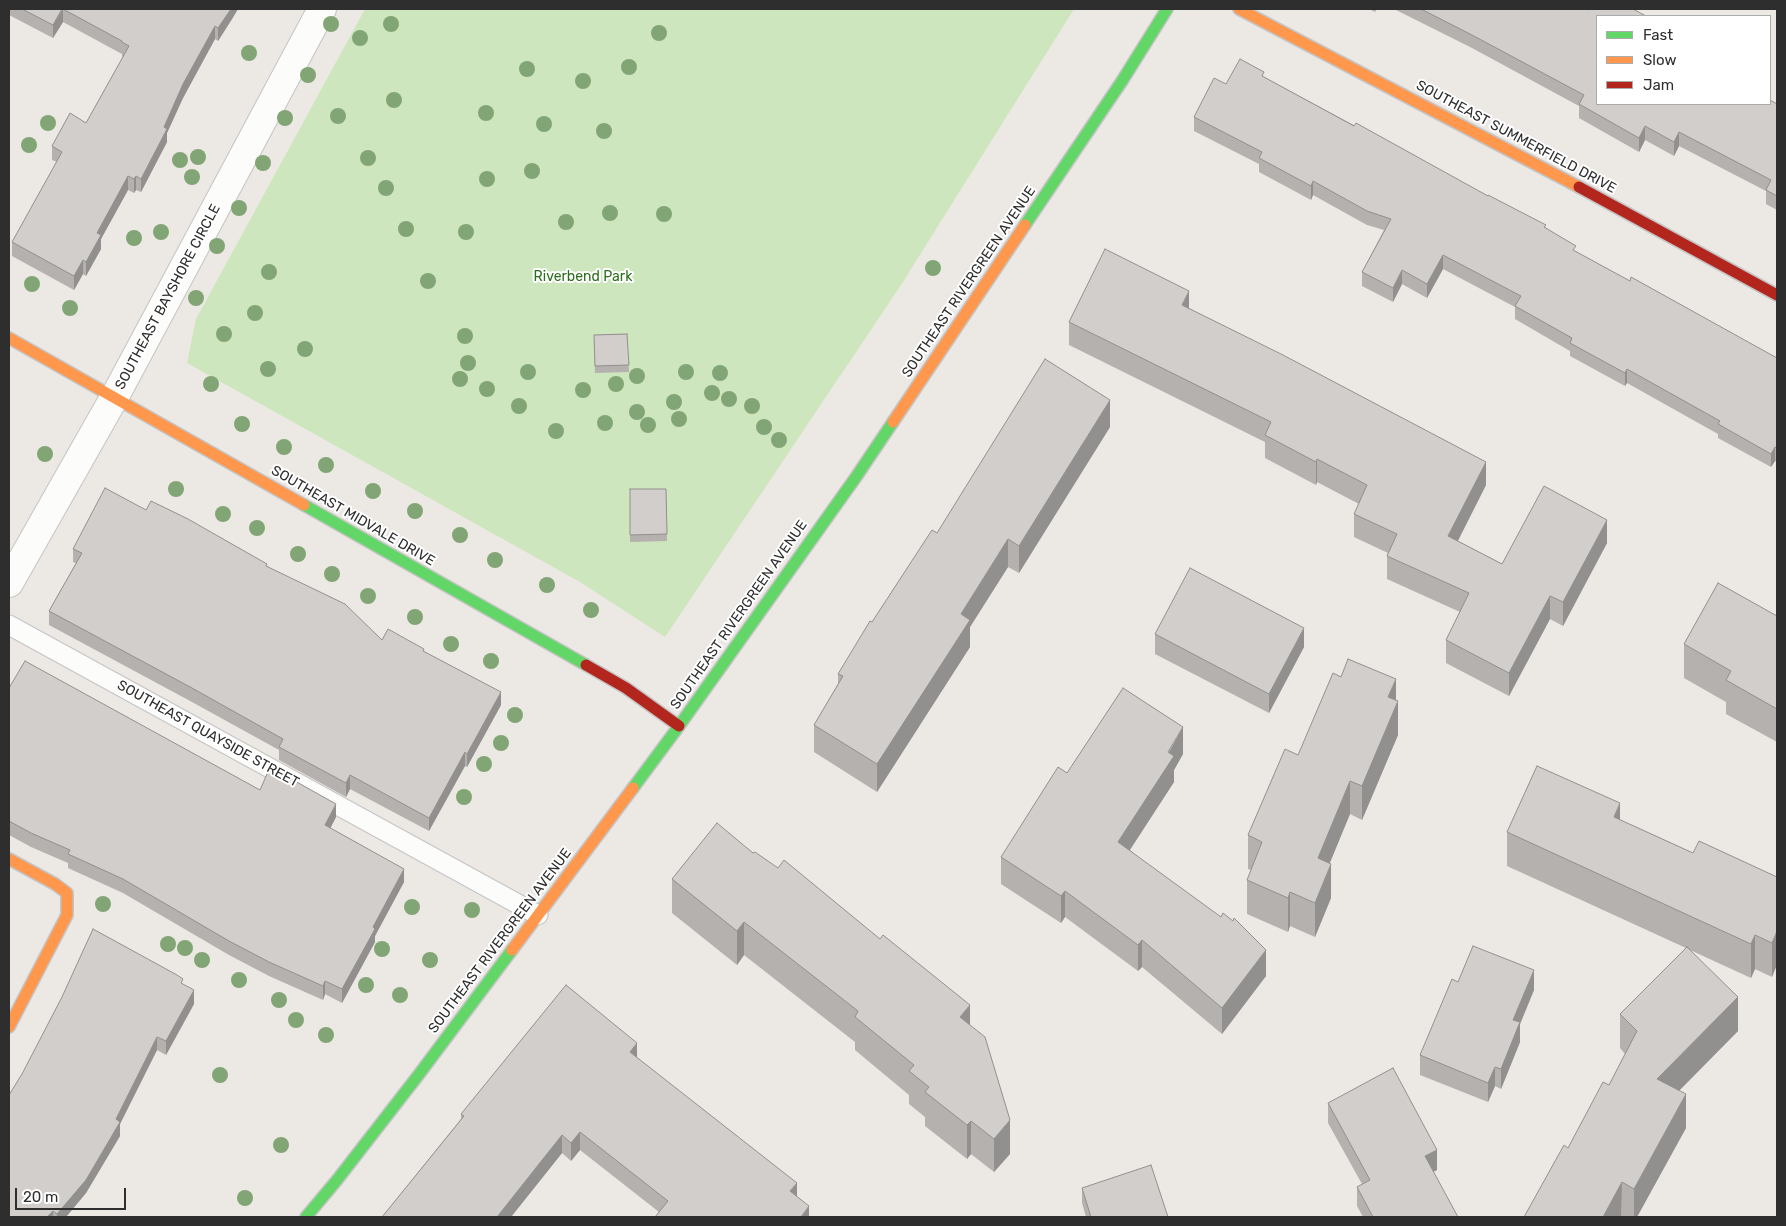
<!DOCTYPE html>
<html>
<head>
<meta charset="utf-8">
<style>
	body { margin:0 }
	#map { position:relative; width:1786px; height:1226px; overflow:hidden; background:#ece8e4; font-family:Rubik,sans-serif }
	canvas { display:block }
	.frame { position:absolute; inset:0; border:10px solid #2e2e2e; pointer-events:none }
	.legend { position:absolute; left:1596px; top:15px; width:175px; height:90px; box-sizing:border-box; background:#fff; border:1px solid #ababab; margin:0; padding:6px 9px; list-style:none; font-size:15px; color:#2e2e2e }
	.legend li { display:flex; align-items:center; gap:10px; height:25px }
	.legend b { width:25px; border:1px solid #ababab }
	.scale { position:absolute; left:15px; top:1188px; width:111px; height:22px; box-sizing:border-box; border:2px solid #2e2e2e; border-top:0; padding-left:6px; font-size:15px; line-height:18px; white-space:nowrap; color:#2e2e2e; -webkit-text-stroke:4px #fff; paint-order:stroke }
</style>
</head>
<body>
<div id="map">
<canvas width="1786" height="1226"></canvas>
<div class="frame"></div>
<ul class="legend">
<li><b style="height:6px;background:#63d668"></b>Fast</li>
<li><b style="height:6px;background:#ff974d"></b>Slow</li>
<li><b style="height:6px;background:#b3261e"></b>Jam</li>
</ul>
<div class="scale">20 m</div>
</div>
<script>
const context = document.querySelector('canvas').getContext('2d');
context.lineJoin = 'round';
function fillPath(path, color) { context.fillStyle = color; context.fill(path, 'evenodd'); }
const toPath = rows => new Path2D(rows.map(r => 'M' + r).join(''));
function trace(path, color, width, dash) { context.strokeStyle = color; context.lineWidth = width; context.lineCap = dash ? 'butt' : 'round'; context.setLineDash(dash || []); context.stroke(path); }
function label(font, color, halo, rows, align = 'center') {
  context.font = font + ' Rubik,sans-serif'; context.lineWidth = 4; context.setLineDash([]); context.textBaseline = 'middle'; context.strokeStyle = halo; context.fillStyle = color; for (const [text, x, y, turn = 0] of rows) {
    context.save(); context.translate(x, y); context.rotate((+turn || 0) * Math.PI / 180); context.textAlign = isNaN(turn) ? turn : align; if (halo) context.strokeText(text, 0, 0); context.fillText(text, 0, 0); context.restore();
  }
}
const green = toPath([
	[365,9,1074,9,901,285,665,637,580,582,187,363,196,319]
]);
const lane = toPath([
	[9,625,538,915]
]);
const street = toPath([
	[9,583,114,398,322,9]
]);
const fast = toPath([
	[1025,225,1122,81,1167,9],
	[304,505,586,665],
	[633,788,679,726,856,477,893,422],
	[306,1217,337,1180,420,1073,512,950]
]);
const slow = toPath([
	[1239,9,1579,187],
	[9,338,304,505],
	[893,422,1025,225],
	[9,859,55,884,67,893,67,915,9,1027],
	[512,950,633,788]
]);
const jam = toPath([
	[1579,187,1777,295],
	[586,665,626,688,679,726]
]);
const trees = [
	[331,24],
	[391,24],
	[659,33],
	[360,38],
	[249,53],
	[629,67],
	[527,69],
	[308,75],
	[583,81],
	[394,100],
	[486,113],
	[338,116],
	[285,118],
	[48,123],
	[544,124],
	[604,131],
	[29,145],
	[198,157],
	[368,158],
	[180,160],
	[263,163],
	[532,171],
	[192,177],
	[487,179],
	[386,188],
	[239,208],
	[610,213],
	[664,214],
	[566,222],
	[406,229],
	[161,232],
	[466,232],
	[134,238],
	[217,246],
	[933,268],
	[269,272],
	[428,281],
	[32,284],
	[196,298],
	[70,308],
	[255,313],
	[224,334],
	[465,336],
	[305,349],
	[468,363],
	[268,369],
	[528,372],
	[686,372],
	[720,373],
	[637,376],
	[460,379],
	[211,384],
	[616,384],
	[487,389],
	[583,390],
	[712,393],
	[729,399],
	[674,402],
	[519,406],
	[752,406],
	[637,412],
	[679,419],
	[605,423],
	[242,424],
	[648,425],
	[764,427],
	[556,431],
	[779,440],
	[284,447],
	[45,454],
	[326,465],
	[176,489],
	[373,491],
	[415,511],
	[223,514],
	[257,528],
	[460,535],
	[298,554],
	[495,560],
	[332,574],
	[547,585],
	[368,596],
	[591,610],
	[415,617],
	[451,644],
	[491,661],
	[515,715],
	[501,743],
	[484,764],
	[464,797],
	[103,904],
	[412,907],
	[472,910],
	[168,944],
	[185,948],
	[382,949],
	[202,960],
	[430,960],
	[239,980],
	[366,985],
	[400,995],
	[279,1000],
	[296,1020],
	[326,1035],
	[220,1075],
	[281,1145],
	[245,1198]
];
const wall = toPath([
	[9,9,238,9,232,19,218,41,215,39,183,98,167,133,167,142,141,192,136,190,134,193,128,190,101,239,101,249,86,276,83,274,74,290,12,256,12,242,57,162,52,160,52,146,86,123,123,57,122,56,122,54,63,22,53,38,9,15],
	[1369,9,1377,9,1375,12],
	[1394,9,1586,9,1597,104,1777,104,1777,210,1766,204,1766,191,1679,146,1674,156,1645,140,1639,152,1579,118,1579,106,1472,48],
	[1264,77,1546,228,1576,252,1630,281,1777,358,1777,462,1775,461,1771,467,1718,438,1718,434,1627,383,1625,386,1570,356,1570,351,1515,319,1515,307,1443,269,1427,298,1402,284,1393,302,1362,286,1362,272,1384,230,1367,225,1313,195,1311,200,1259,172,1259,164,1194,131,1194,117],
	[1189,309,1486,485,1458,541,1502,564,1607,543,1563,626,1550,619,1509,696,1446,663,1446,640,1460,612,1387,579,1387,556,1388,553,1354,537,1354,514,1359,504,1317,482,1316,485,1265,458,1265,442,1069,345,1069,322],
	[627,334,629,372,595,373,594,335],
	[1110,427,1019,573,1008,567,970,627,970,647,877,792,814,752,814,725,838,684,838,674,937,533],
	[630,489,666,489,667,541,630,542],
	[146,510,267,566,382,640,424,651,501,705,467,767,465,766,429,831,350,789,346,797,279,760,279,750,192,702,49,625,49,611,76,563,73,562,73,549],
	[1777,616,1777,742,1726,714,1726,702,1684,678,1684,644],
	[1155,634,1304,647,1269,713,1155,654],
	[9,688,260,790,336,817,330,828,404,882,375,936,375,942,342,1003,325,994,323,1000,269,976,229,955,123,893,68,868,68,863,31,847,9,835],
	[1396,700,1398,735,1362,820,1350,814,1329,863,1331,898,1315,937,1290,926,1288,932,1247,914,1247,880,1251,870,1248,869,1248,835,1298,755],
	[1183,754,1174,770,1174,782,1130,850,1266,976,1222,1034,1142,967,1138,971,1065,917,1061,923,1001,884,1001,857,1067,773],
	[1620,820,1693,853,1777,877,1772,977,1755,969,1751,978,1690,950,1738,1031,1679,1091,1686,1128,1637,1217,1624,1217,1622,1216,1621,1217,1524,1217,1568,1148,1609,1085,1625,1054,1620,1048,1620,1014,1686,948,1507,866,1507,832],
	[753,853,970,1025,1010,1154,994,1172,971,1154,967,1159,925,1126,925,1117,909,1104,909,1095,855,1050,855,1042,744,955,737,965,672,913,672,879],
	[1458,982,1534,990,1520,1024,1520,1042,1501,1089,1495,1086,1488,1102,1420,1075,1420,1055],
	[183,984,194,1004,166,1055,157,1050,120,1124,120,1136,86,1193,66,1217,9,1217],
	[637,1058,797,1196,809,1217,659,1212,580,1150,571,1161,562,1153,511,1217,382,1217,461,1119,461,1114],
	[1328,1103,1437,1170,1433,1172,1458,1217,1363,1217,1357,1206,1357,1187,1362,1184,1328,1123],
	[1082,1188,1168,1217,1086,1217,1082,1203]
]);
const shadedWall = toPath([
	[63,9,63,22,53,38,53,25],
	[231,9,238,9,232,19,218,41,218,28],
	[215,26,215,39,183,98,167,133,167,142,141,192,141,179,164,127,183,84],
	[1645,126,1645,140,1639,152,1639,138],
	[1679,132,1679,146,1674,156,1674,142],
	[128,176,128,190,101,239,101,249,86,276,86,262,97,233],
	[136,176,136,190,134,193,134,179],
	[1313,181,1313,195,1311,200,1311,186],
	[1443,255,1443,269,1427,298,1427,284],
	[83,260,83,274,74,290,74,276],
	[1402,270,1402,284,1393,302,1393,288],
	[1189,291,1189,314,1182,305],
	[1627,369,1627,383,1625,386,1625,373],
	[1110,400,1110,427,1019,573,1019,546],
	[1775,447,1775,461,1771,467,1771,454],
	[1317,459,1317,482,1316,485,1316,462],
	[1486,462,1486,485,1448,560,1448,536],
	[1607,520,1607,543,1563,626,1563,602],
	[1008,539,1008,567,970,627,970,647,877,792,877,764,961,614],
	[1550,596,1550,619,1509,696,1509,673],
	[1304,628,1304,647,1269,713,1269,694],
	[1396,679,1396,705,1398,701,1398,735,1362,820,1362,786,1388,697],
	[501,692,501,705,467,767,467,754],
	[1183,727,1183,754,1174,770,1174,782,1118,868,1118,842],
	[465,752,465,766,429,831,429,818],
	[350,775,350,789,346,797,346,783],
	[1350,781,1350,814,1318,892,1318,858],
	[1620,803,1620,837,1614,817],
	[336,804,336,817,325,839,325,825],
	[1331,864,1331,898,1315,937,1315,903],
	[404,869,404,882,375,936,375,942,342,1003,342,989,373,927],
	[1065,891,1065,917,1061,923,1061,896],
	[1290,892,1290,926,1288,932,1288,898],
	[744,922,744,955,737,965,737,931],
	[1777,931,1777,965,1772,977,1772,943],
	[1755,935,1755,969,1751,978,1751,944],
	[1142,940,1142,967,1138,971,1138,945],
	[1266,950,1266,976,1222,1034,1222,1008],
	[1534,970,1534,990,1520,1024,1520,1042,1501,1089,1501,1069,1513,1020],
	[325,981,325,994,323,1000,323,986],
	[194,990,194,1004,166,1055,166,1041],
	[1738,997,1738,1031,1657,1113,1657,1079],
	[970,1005,970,1039,960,1017],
	[157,1037,157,1050,120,1124,120,1136,86,1193,66,1217,57,1217,57,1214,116,1119],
	[637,1043,637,1060,630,1052],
	[1495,1067,1495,1086,1488,1102,1488,1083],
	[1686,1094,1686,1128,1637,1217,1634,1217,1634,1189],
	[1010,1120,1010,1154,994,1172,994,1139],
	[971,1121,971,1154,967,1159,967,1125],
	[580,1132,580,1150,571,1161,571,1143],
	[562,1135,562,1153,511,1217,497,1217],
	[1437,1150,1437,1170,1425,1176,1425,1156],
	[1622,1182,1621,1217,1603,1217],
	[797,1183,797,1200,790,1191],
	[809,1206,809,1217,801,1217],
	[53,1211,53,1217,47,1217]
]);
const building = toPath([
	[22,9,62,9,53,25,22,9],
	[63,9,231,9,218,28,215,26,183,84,164,127,167,129,141,179,136,176,134,179,128,176,97,233,101,235,86,262,83,260,74,276,12,242,62,152,52,146,70,113,86,123,129,46,122,42,122,41,63,9],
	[1421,9,1586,9,1589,10,1590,9,1633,9,1646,16,1597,16,1597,104,1770,104,1770,100,1777,104,1777,196,1766,190,1771,180,1679,132,1674,142,1645,126,1639,138,1579,104,1584,95,1472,35,1421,9],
	[1240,59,1264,72,1262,76,1354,126,1356,123,1488,196,1488,195,1546,225,1544,227,1576,246,1573,250,1630,281,1631,277,1777,358,1777,448,1775,447,1771,454,1718,424,1720,421,1627,369,1625,373,1570,343,1572,338,1515,306,1521,296,1443,255,1427,284,1402,270,1393,288,1362,272,1391,219,1367,211,1313,181,1311,186,1259,158,1262,152,1194,117,1214,78,1226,84,1240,59],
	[1105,249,1189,291,1182,305,1283,355,1486,462,1448,536,1502,564,1544,486,1607,520,1563,602,1550,596,1509,673,1446,640,1469,593,1387,556,1397,534,1354,514,1367,485,1317,459,1316,462,1265,435,1271,422,1069,322,1105,249],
	[627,334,629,365,595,366,594,335,627,334],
	[1045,359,1110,400,1019,546,1008,539,961,614,970,620,877,764,814,725,843,676,838,674,870,621,872,622,932,530,937,533,1045,359],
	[105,488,146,510,151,501,188,519,267,564,266,566,345,604,382,640,388,629,424,649,423,651,501,692,467,754,465,752,429,818,350,775,346,783,279,747,283,739,192,688,49,611,82,553,73,549,105,488],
	[630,489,666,489,667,534,630,535,630,489],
	[1190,568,1304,628,1269,694,1155,634,1190,568],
	[1718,583,1777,616,1777,709,1726,680,1731,671,1684,644,1718,583],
	[1348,659,1396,679,1388,697,1398,701,1362,786,1350,781,1318,858,1331,864,1315,903,1290,892,1288,898,1247,880,1262,842,1248,835,1285,749,1298,755,1333,673,1341,677,1348,659],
	[25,661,260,790,270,767,336,804,325,825,404,869,373,927,375,929,342,989,325,981,323,986,269,962,229,941,123,879,68,854,70,850,31,833,9,821,9,688,25,661],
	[1123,688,1183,727,1168,752,1174,756,1118,842,1221,917,1223,913,1233,921,1234,918,1266,950,1222,1008,1142,940,1138,945,1065,891,1061,896,1001,857,1058,767,1067,773,1123,688],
	[1537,766,1620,803,1614,817,1693,853,1699,841,1777,877,1777,931,1772,943,1755,935,1751,944,1507,832,1537,766],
	[717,823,753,853,755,852,778,868,784,860,880,939,883,935,970,1005,960,1017,985,1037,1010,1120,994,1139,971,1121,967,1125,925,1092,929,1087,909,1071,914,1065,855,1017,858,1011,744,922,737,931,672,879,717,823],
	[93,929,177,975,183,979,181,983,194,990,166,1041,157,1037,116,1119,120,1122,86,1180,57,1214,53,1211,47,1217,9,1217,9,1095,22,1074,62,997,93,929],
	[1473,946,1534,970,1513,1020,1520,1022,1501,1069,1495,1067,1488,1083,1420,1055,1452,979,1458,982,1473,946],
	[1687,947,1738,997,1657,1079,1686,1094,1634,1189,1622,1182,1603,1217,1524,1217,1564,1145,1568,1148,1603,1082,1609,1085,1637,1031,1620,1014,1687,947],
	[566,985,637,1043,630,1052,797,1183,790,1191,809,1206,801,1217,655,1217,668,1201,580,1132,571,1143,562,1135,497,1217,382,1217,464,1116,461,1114,566,985],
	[1393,1068,1437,1150,1425,1156,1458,1217,1373,1217,1357,1187,1370,1180,1328,1103,1393,1068],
	[1151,1165,1168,1217,1091,1217,1082,1188,1151,1165]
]);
const streetNames = [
	["SOUTHEAST SUMMERFIELD DRIVE",1516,137,28],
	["SOUTHEAST RIVERGREEN AVENUE",969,282,-56],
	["SOUTHEAST BAYSHORE CIRCLE",168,297,-62],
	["SOUTHEAST MIDVALE DRIVE",353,516,30],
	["SOUTHEAST RIVERGREEN AVENUE",739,615,-55],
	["SOUTHEAST QUAYSIDE STREET",208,734,29],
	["SOUTHEAST RIVERGREEN AVENUE",500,941,-53]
];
const parkNames = [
	["Riverbend Park",583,277]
];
fillPath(green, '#cee6be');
trace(lane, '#c5c4c5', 21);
trace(street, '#c5c4c5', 30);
trace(fast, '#c5c4c5', 14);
trace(slow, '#c5c4c5', 14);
trace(jam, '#c5c4c5', 14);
trace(lane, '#fcfcfb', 19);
trace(street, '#fcfcfb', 28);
trace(fast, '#63d668', 11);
trace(slow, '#ff974d', 11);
trace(jam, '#b3261e', 11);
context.fillStyle = '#82a575';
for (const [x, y] of trees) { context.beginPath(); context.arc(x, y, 8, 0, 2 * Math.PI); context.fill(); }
fillPath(wall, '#b4b1af');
fillPath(shadedWall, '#92908e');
fillPath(building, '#d1cecb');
trace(building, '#92908e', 1);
label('14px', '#2e2e2e', '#fff', streetNames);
label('14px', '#2c6e1b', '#fff', parkNames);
</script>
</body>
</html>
